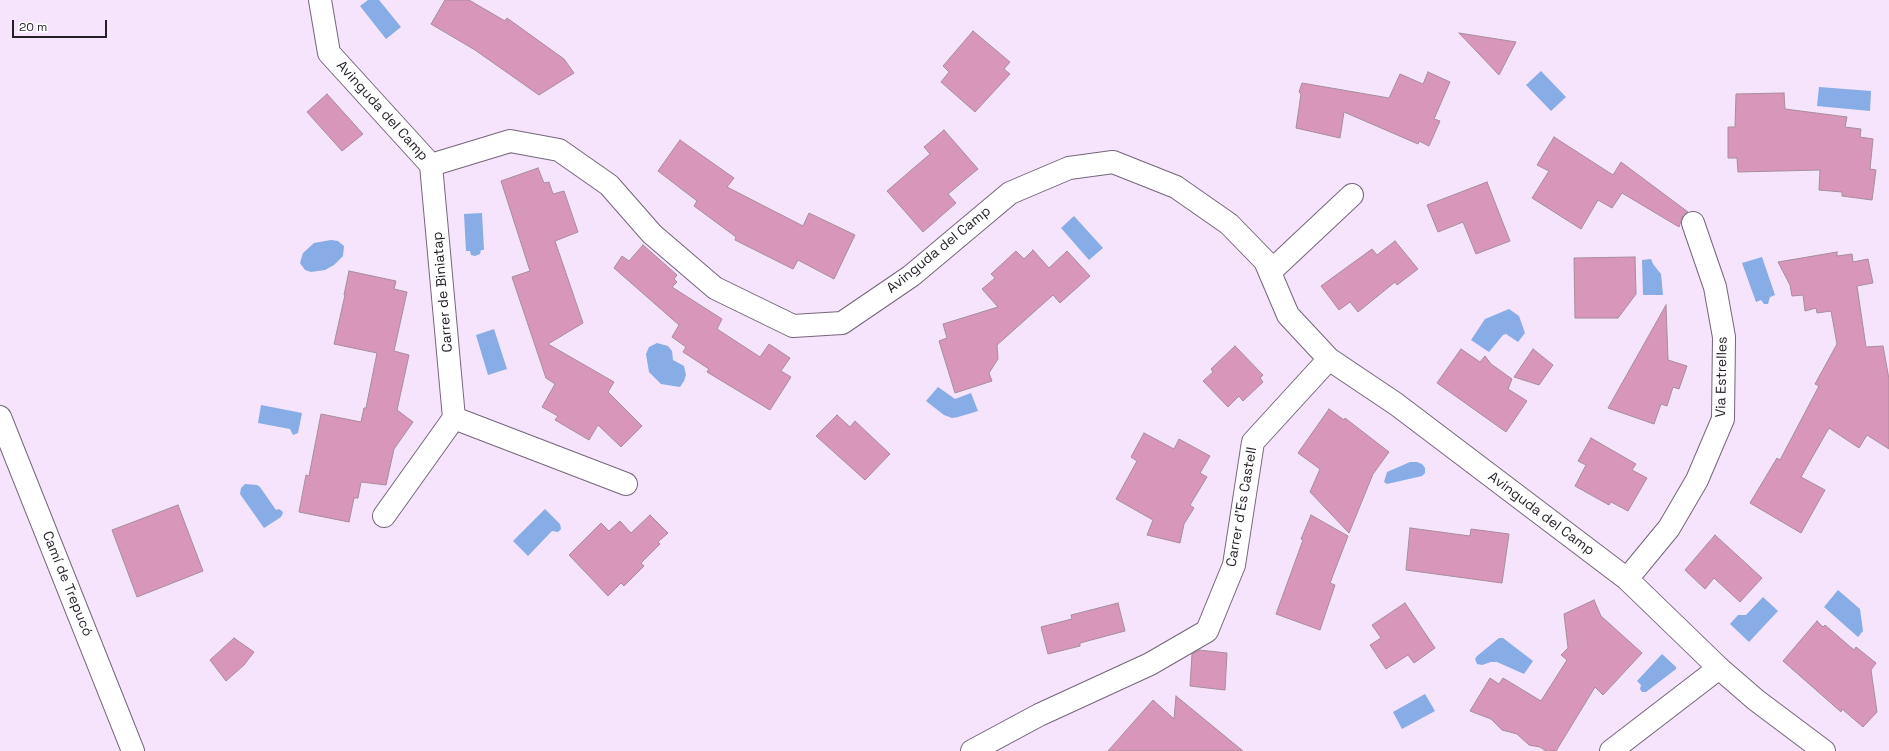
<!DOCTYPE html>
<html>
<head>
<meta charset="utf-8">
<style>
	body { margin:0 }
	#map { position:relative; width:1889px; height:751px; overflow:hidden; background:#f5e4fb; font-family:"Space Grotesk",sans-serif }
	canvas { display:block }
	.scale { position:absolute; left:12px; top:20px; width:95px; height:18px; box-sizing:border-box; border:2px solid #241e26; border-top:0; padding-left:5px; font-size:12px; line-height:14px; white-space:nowrap; color:#241e26; -webkit-text-stroke:3px #fff; paint-order:stroke }
</style>
</head>
<body>
<div id="map">
<canvas width="1889" height="751"></canvas>
<div class="scale">20 m</div>
</div>
<script>
const context = document.querySelector('canvas').getContext('2d');
context.lineJoin = 'round';
function fillPath(path, color) { context.fillStyle = color; context.fill(path, 'evenodd'); }
const toPath = rows => new Path2D(rows.map(r => 'M' + r).join(''));
function trace(path, color, width, dash) { context.strokeStyle = color; context.lineWidth = width; context.lineCap = dash ? 'butt' : 'round'; context.setLineDash(dash || []); context.stroke(path); }
function label(font, color, halo, rows, align = 'center') {
  context.font = font + ' "Space Grotesk",sans-serif'; context.lineWidth = 3; context.setLineDash([]); context.textBaseline = 'middle'; context.strokeStyle = halo; context.fillStyle = color; for (const [text, x, y, turn = 0] of rows) {
    context.save(); context.translate(x, y); context.rotate((+turn || 0) * Math.PI / 180); context.textAlign = isNaN(turn) ? turn : align; if (halo) context.strokeText(text, 0, 0); context.fillText(text, 0, 0); context.restore();
  }
}
const water = toPath([
	[368,0,379,0,401,27,386,39,360,6],
	[1541,71,1566,97,1551,111,1526,85],
	[1819,87,1871,91,1870,111,1817,106],
	[482,213,484,250,481,250,480,254,475,256,471,255,470,251,466,251,464,214],
	[1074,216,1103,248,1089,260,1061,228],
	[331,240,338,241,344,246,343,256,334,265,325,270,311,272,305,270,300,263,303,253,314,243],
	[1762,257,1775,295,1770,297,1768,304,1764,304,1761,300,1756,302,1742,263],
	[1651,259,1653,264,1661,274,1663,295,1643,295,1642,260],
	[1509,309,1519,316,1525,333,1518,342,1506,334,1503,335,1489,352,1471,340,1485,319],
	[494,329,507,369,488,375,476,335],
	[657,343,668,346,672,351,673,360,684,366,686,375,684,381,680,387,661,384,649,372,646,354,649,347],
	[938,387,955,399,971,393,978,411,958,417,952,418,944,415,926,401],
	[261,405,302,413,298,433,293,435,290,429,258,423],
	[1410,462,1417,462,1422,464,1425,468,1425,473,1422,476,1387,484,1384,482,1387,472],
	[245,484,257,485,260,487,276,510,279,509,282,511,283,513,281,517,264,528,240,494,241,488],
	[545,509,560,524,561,529,558,532,552,531,528,556,513,541],
	[1838,590,1860,609,1863,631,1858,637,1824,607],
	[1763,597,1778,611,1749,642,1730,624,1738,615,1746,615],
	[1499,638,1503,638,1533,661,1524,674,1497,662,1491,662,1482,665,1477,664,1475,659,1477,656],
	[1662,654,1676,667,1676,669,1646,692,1642,692,1640,689,1641,685,1637,681],
	[1425,694,1435,711,1402,729,1393,712]
]);
const building = toPath([
	[445,0,469,0,505,21,507,18,564,59,574,73,539,95,475,50,431,24,445,0],
	[973,31,1010,62,1004,69,1010,74,975,112,941,82,949,72,943,66,973,31],
	[1459,33,1516,42,1499,75,1459,33],
	[1428,72,1450,82,1434,119,1440,121,1429,146,1419,141,1418,144,1344,112,1340,138,1296,128,1301,94,1299,92,1302,83,1389,98,1400,74,1423,84,1428,72],
	[1784,93,1785,109,1847,117,1845,127,1861,129,1860,137,1873,139,1870,169,1876,170,1872,200,1842,196,1842,192,1819,190,1820,170,1738,172,1737,158,1728,158,1728,127,1735,127,1736,94,1784,93],
	[327,94,363,134,342,151,307,112,327,94],
	[944,130,978,169,948,194,956,203,923,232,887,191,930,154,924,147,944,130],
	[1554,137,1613,175,1621,162,1688,212,1683,215,1679,227,1622,193,1612,208,1598,200,1581,229,1532,198,1549,171,1537,165,1554,137],
	[680,140,734,178,727,187,803,226,809,213,855,235,834,279,798,260,793,269,735,240,736,237,694,206,697,201,658,171,680,140],
	[538,168,544,183,549,182,553,194,564,191,578,232,555,241,583,323,548,344,614,382,608,392,642,426,621,447,598,425,589,440,555,420,558,416,542,407,555,384,546,378,512,277,530,271,501,181,538,168],
	[1487,182,1510,241,1476,254,1463,222,1438,232,1427,205,1487,182],
	[1395,241,1418,269,1397,285,1395,282,1358,312,1350,302,1339,310,1321,286,1372,249,1377,255,1395,241],
	[643,245,677,275,674,279,677,282,672,287,722,319,717,329,760,357,769,344,790,358,781,371,791,377,770,410,707,372,709,369,683,352,686,347,672,337,679,325,614,268,622,256,629,261,643,245],
	[1033,250,1049,268,1067,251,1090,276,1060,303,1053,295,997,345,998,359,989,373,992,381,955,393,939,341,947,338,943,324,998,307,982,289,995,278,991,274,1016,251,1024,259,1033,250],
	[1837,252,1837,256,1852,254,1853,262,1868,259,1873,283,1857,286,1866,347,1883,346,1889,379,1889,449,1867,435,1859,448,1829,428,1801,477,1825,490,1801,533,1750,503,1777,458,1780,460,1819,386,1815,384,1837,344,1831,311,1817,313,1816,308,1805,311,1803,295,1792,296,1790,285,1778,262,1837,252],
	[1635,257,1636,294,1618,318,1575,318,1574,258,1635,257],
	[349,271,396,281,394,289,407,292,394,351,409,355,397,410,413,422,394,449,386,485,361,482,358,498,354,498,349,522,299,512,306,475,309,476,321,414,361,422,364,408,366,408,377,353,334,344,345,295,344,295,349,271],
	[1666,305,1668,360,1687,366,1679,389,1673,387,1667,406,1661,404,1654,424,1608,408,1666,305],
	[1235,346,1263,375,1260,378,1263,382,1243,401,1239,396,1228,407,1203,381,1213,372,1211,369,1235,346],
	[1461,349,1480,362,1485,356,1491,364,1512,379,1508,389,1527,401,1506,432,1437,383,1461,349],
	[1533,349,1553,365,1539,385,1514,377,1533,349],
	[1329,409,1344,420,1345,418,1389,452,1373,474,1349,533,1310,492,1320,469,1298,453,1329,409],
	[837,415,850,427,855,421,890,454,865,480,816,436,837,415],
	[1144,433,1174,449,1179,439,1210,456,1200,473,1207,477,1190,505,1194,508,1184,524,1180,543,1147,535,1153,520,1116,499,1137,461,1131,457,1144,433],
	[1591,438,1636,464,1632,470,1647,478,1628,511,1611,502,1609,505,1575,486,1586,465,1578,461,1591,438],
	[178,505,203,571,137,597,112,530,178,505],
	[650,515,668,533,658,542,660,544,641,563,644,566,624,586,621,583,608,596,569,555,601,523,609,531,620,521,631,533,650,515],
	[1311,515,1348,536,1330,583,1335,585,1320,630,1276,614,1303,540,1301,539,1311,515],
	[1410,528,1470,536,1471,529,1509,534,1502,583,1406,570,1410,528],
	[1715,535,1762,578,1740,602,1714,578,1705,589,1685,570,1715,535],
	[1594,600,1601,616,1642,653,1603,695,1595,687,1556,751,1546,751,1540,747,1529,745,1517,734,1502,730,1491,719,1470,711,1490,678,1499,684,1503,678,1541,701,1567,660,1561,655,1568,648,1564,614,1594,600],
	[1118,603,1125,631,1080,643,1080,646,1048,654,1041,627,1072,619,1071,615,1118,603],
	[1405,603,1435,648,1414,663,1408,655,1386,669,1370,645,1381,638,1372,625,1405,603],
	[1817,621,1823,627,1825,625,1854,650,1856,647,1876,663,1871,670,1877,712,1863,727,1842,709,1841,712,1783,661,1817,621],
	[234,638,254,652,244,665,226,681,210,660,234,638],
	[1199,650,1227,653,1225,690,1190,686,1192,654,1199,650],
	[1176,696,1243,751,1108,751,1153,700,1174,719,1176,696]
]);
const street = toPath([
	[320,0,329,53,431,165,510,141,559,150,609,185,652,234,715,288,793,326,842,323,911,276,1010,193,1069,168,1113,162,1176,187,1229,224,1265,261,1288,315,1329,359,1396,404,1627,579,1719,668,1756,700,1824,751],
	[431,165,454,418,626,484],
	[1270,272,1352,195],
	[384,516,454,418],
	[1627,579,1669,528,1697,480,1723,419,1724,337,1715,287,1693,223],
	[972,751,1039,715,1150,664,1207,631,1234,565,1253,442,1329,359],
	[1611,751,1719,668]
]);
const secondary = toPath([
	[0,417,133,751]
]);
const streetNames = [
	["Avinguda del Camp",382,111,48],
	["Avinguda del Camp",939,250,-39],
	["Carrer de Biniatap",443,292,-95],
	["Via Estrelles",1722,377,-89],
	["Carrer d'Es Castell",1242,507,-80],
	["Avinguda del Camp",1541,514,37],
	["Camí de Trepucó",67,584,68]
];
fillPath(water, '#88ace5');
fillPath(building, '#d896ba');
trace(building, '#a78d9b', 1);
trace(street, '#75667a', 24);
trace(secondary, '#75667a', 24);
trace(street, '#fff', 22);
trace(secondary, '#fff', 22);
label('14px', '#241e26', '#fff', streetNames);
</script>
</body>
</html>
